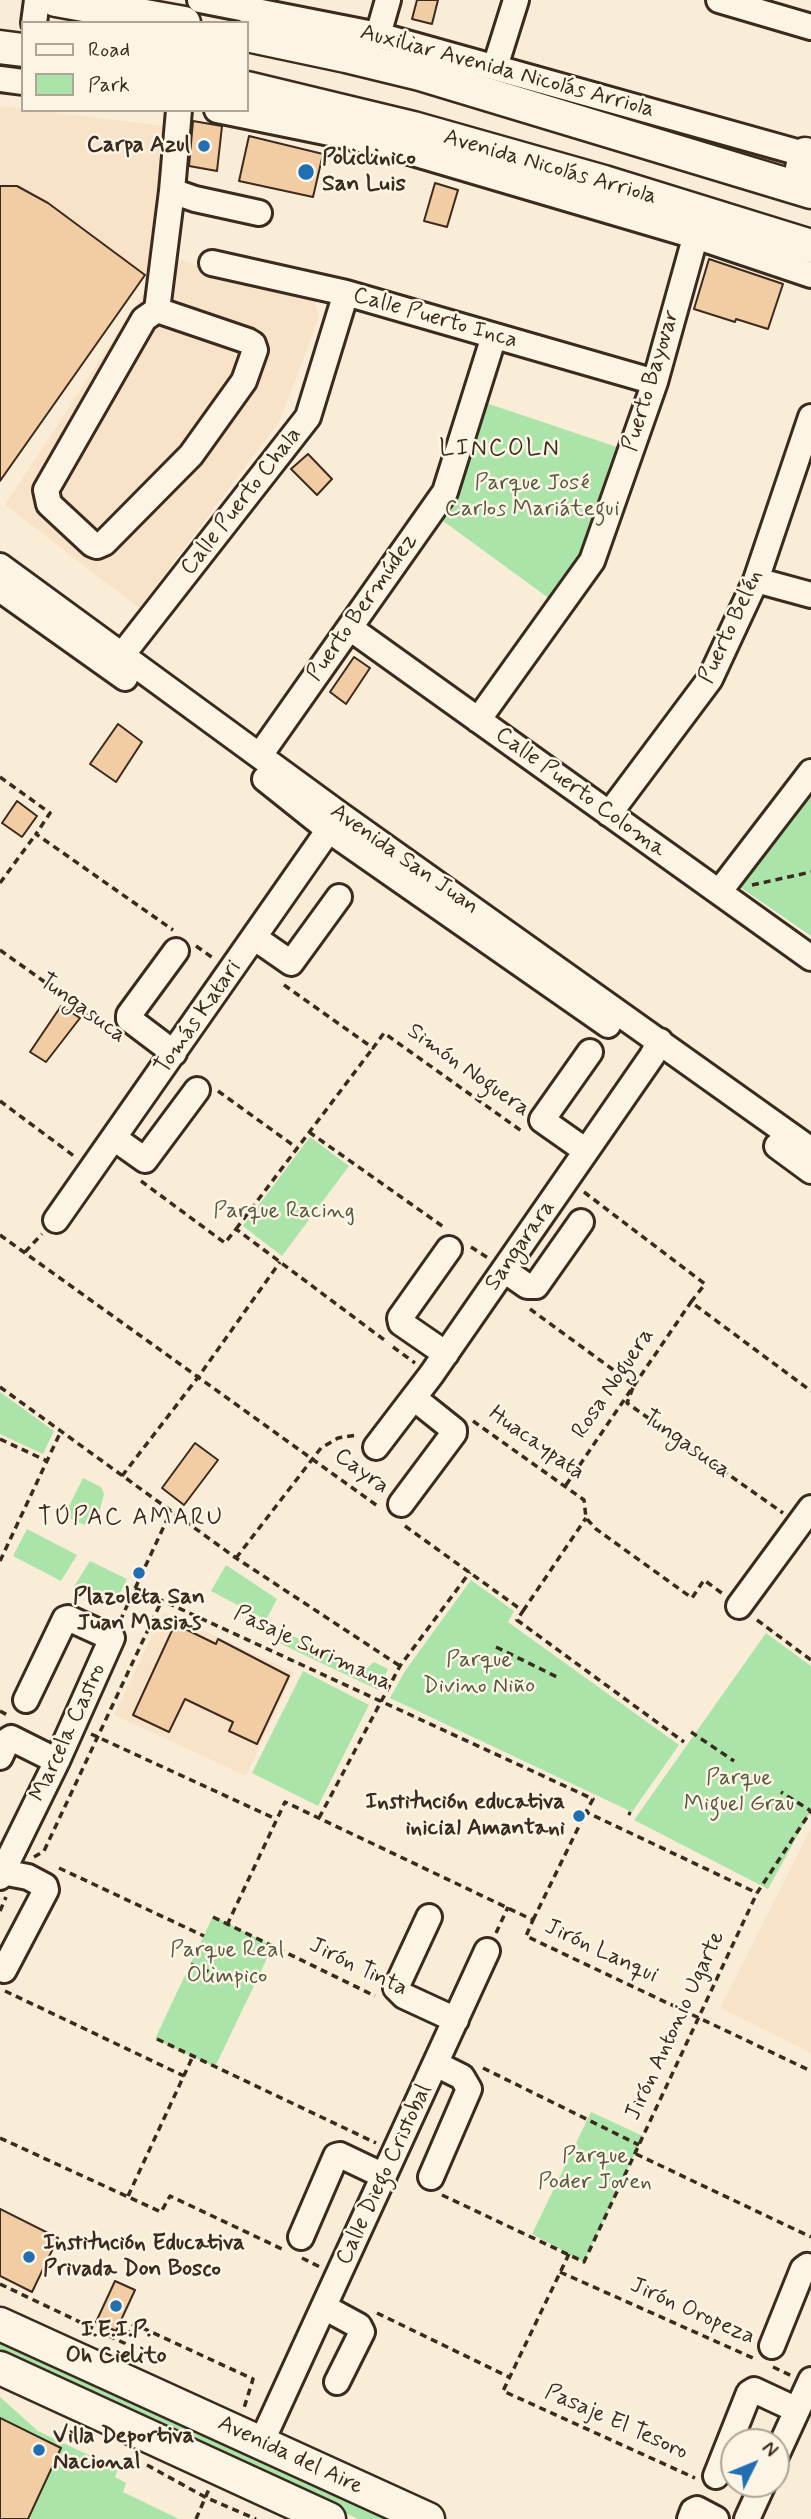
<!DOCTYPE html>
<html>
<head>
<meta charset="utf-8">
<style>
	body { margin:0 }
	#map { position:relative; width:811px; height:2519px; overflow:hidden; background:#faedd8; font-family:Mynerve,sans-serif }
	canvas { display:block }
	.legend { position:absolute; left:21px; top:21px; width:228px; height:91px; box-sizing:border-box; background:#fcf5e5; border:2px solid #afa495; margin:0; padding:9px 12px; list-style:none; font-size:21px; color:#3b2a1e }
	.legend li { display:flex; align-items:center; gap:14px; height:35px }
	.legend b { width:35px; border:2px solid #afa495 }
	.north { position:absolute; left:720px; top:2428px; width:70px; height:70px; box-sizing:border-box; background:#fcf5e5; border:2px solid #afa495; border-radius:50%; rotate:47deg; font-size:19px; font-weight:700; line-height:28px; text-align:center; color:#3b2a1e }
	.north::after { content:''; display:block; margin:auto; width:24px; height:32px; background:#1f6fb2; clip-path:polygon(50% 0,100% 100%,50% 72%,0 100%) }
</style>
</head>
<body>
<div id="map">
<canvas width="811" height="2519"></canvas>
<ul class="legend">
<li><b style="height:9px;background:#fcf5e5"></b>Road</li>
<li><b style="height:19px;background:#aae4a8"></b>Park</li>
</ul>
<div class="north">N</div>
</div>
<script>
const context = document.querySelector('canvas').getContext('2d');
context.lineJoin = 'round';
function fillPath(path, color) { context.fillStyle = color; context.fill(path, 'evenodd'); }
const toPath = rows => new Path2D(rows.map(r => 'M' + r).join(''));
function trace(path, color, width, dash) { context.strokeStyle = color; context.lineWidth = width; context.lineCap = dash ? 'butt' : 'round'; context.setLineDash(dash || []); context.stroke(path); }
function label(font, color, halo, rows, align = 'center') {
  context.font = font + ' Mynerve,sans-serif'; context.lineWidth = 5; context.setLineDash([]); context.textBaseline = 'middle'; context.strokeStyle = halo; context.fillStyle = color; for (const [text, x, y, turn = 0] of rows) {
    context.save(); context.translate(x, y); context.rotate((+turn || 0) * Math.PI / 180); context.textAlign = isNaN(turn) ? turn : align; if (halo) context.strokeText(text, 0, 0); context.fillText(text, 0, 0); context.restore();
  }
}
const built = toPath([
	[0,106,173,127,159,255,0,481],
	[168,256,315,301,319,318,279,422,139,608,5,505],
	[164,1612,294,1672,246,1776,114,1715],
	[811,1828,811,2053,720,2008]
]);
const green = toPath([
	[486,403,623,449,585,557,554,602,443,521,459,495],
	[811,787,811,936,737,885],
	[310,1137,349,1166,282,1256,243,1226],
	[0,1392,54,1431,43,1454,0,1434],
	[83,1478,101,1487,104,1494,99,1513,91,1522,85,1525,64,1516],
	[27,1529,77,1555,61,1581,13,1556],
	[90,1561,127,1579,113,1607,73,1588],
	[226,1565,277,1599,266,1620,211,1591],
	[471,1580,514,1611,508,1622,679,1745,632,1812,390,1698,405,1671],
	[280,1630,365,1670,374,1662,388,1669,378,1690,275,1641],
	[766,1633,811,1666,811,1811,768,1889,634,1820],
	[303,1671,369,1705,318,1806,252,1773],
	[213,1916,273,1946,215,2067,155,2039],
	[591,2112,643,2136,584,2262,532,2234],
	[0,2333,402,2519,358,2519,0,2351],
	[0,2397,38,2431,118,2469,115,2477,126,2483,123,2492,179,2519,0,2519]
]);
const building = toPath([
	[417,0,438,0,432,24,412,19,417,0],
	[193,121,222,126,217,171,189,166,193,121],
	[249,136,323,154,313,197,239,181,249,136],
	[435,183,458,190,447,227,424,221,435,183],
	[0,186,17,186,48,203,145,275,0,481,0,186],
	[709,259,783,284,768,329,736,319,735,322,694,309,709,259],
	[308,454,332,479,317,495,291,469,308,454],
	[354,657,370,668,346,704,330,692,354,657],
	[118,724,142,742,116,782,90,764,118,724],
	[17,801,37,816,22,837,2,823,17,801],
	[61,1006,80,1018,46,1062,30,1052,61,1006],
	[195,1443,218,1460,184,1505,162,1488,195,1443],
	[175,1624,216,1644,218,1639,289,1676,257,1744,229,1731,233,1722,185,1699,169,1732,133,1715,175,1624],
	[0,2209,58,2238,32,2292,0,2276,0,2209],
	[115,2281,135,2290,116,2331,96,2322,115,2281],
	[0,2418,61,2448,28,2519,0,2519,0,2418]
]);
const path = toPath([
	[0,777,50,813,36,834,173,930],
	[0,883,36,834],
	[752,885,811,872],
	[196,946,213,958],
	[0,950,109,1028],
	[284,985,373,1048,384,1033,523,1132],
	[218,1091,297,1148],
	[0,1101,74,1156],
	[309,1132,445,1228],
	[141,1181,225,1243,236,1229,387,1342],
	[584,1192,705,1284,691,1302,811,1391],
	[236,1229,373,1048],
	[0,1235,379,1507],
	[471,1247,488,1258],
	[25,1252,42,1234],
	[530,1309,634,1385,627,1403,783,1513],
	[393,1347,415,1363],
	[0,1387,236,1558,400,1666],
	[473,1421,584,1500,586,1518,596,1529,692,1598,704,1580,723,1594],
	[0,1439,47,1461],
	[122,1476,199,1376,280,1262],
	[566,1485,691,1302],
	[405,1526,523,1611,517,1620,684,1742],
	[236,1558,321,1448,338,1438,357,1435],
	[0,1561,61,1431],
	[135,1588,593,1799,586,1812,757,1893],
	[523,1611,586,1518],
	[757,1620,811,1660],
	[120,1621,171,1511],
	[496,1647,557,1677],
	[0,1711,9,1716],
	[691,1732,734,1761],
	[91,1734,276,1819],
	[628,1813,631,1814],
	[319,1818,400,1666,470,1572],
	[34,1857,44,1851,162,1600],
	[59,1868,204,1936],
	[0,1911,6,1897],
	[213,1917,375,1996],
	[533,1920,586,1812],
	[227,1925,285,1802,533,1920,526,1936,811,2071],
	[496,1933,508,1907],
	[191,1964,212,1973],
	[5,1991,184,2076],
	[157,2039,376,2143],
	[483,2068,639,2145],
	[0,2138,161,2212,170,2196,282,2249],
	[636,2154,811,2237],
	[442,2195,584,2262,757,1893,811,1811,781,1792],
	[128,2196,193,2056],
	[569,2254,503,2391,695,2478],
	[302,2258,320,2267],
	[560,2272,753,2358],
	[0,2284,124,2343,134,2324,253,2379,244,2408],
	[377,2313,509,2377],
	[773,2367,792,2376],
	[147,2465,205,2497,256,2519],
	[196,2519,209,2489]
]);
const minor = toPath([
	[200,0,378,35,811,156],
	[719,0,811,27],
	[34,23,37,0],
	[365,43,378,35,388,0],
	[495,67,516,0],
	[0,79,23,82],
	[217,110,379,143,695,236,811,275],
	[172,191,195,199,259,213],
	[212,263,346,293,655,382],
	[157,310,248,341,253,344,255,350,244,381,191,455,104,543,97,546,92,544,49,504,46,490,144,319,157,310],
	[157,310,172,191,179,110],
	[0,566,339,814,811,1150],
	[756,580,811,595],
	[0,589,125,678],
	[350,628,811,958],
	[122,655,308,417,346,293],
	[478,720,592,561,655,382,700,220],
	[260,755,445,492,494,336],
	[265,779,330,831,608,1025],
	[609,814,710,679,756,580,811,417],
	[719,892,811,772],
	[255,938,291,963,339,897],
	[174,1053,129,1019,129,1015,176,951],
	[114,1138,145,1160,197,1090],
	[777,1146,811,1171],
	[586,1151,542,1120,590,1052],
	[56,1220,337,818],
	[504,1270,527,1286,536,1286,581,1222],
	[446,1354,401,1323,400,1318,449,1249],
	[376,1447,431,1375,652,1056,660,1041],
	[401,1504,454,1433,454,1430,414,1398],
	[739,1606,811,1508],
	[0,1757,8,1740,11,1738,57,1761],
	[2,1872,28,1877,45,1886,46,1890,4,1970],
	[0,1877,57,1761,112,1638,68,1618,65,1619,26,1700],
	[429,1917,396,1988,404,1996,456,2020],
	[431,2177,469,2089,462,2077,436,2064],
	[301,2237,336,2156,340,2155,384,2176],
	[324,2307,359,2326,362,2332,337,2382],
	[772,2346,803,2269,807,2266,811,2268],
	[261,2443,487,1951],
	[776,2456,811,2380],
	[716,2476,749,2393,754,2390,797,2410],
	[690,2519,693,2511,697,2509,716,2519],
	[747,2519,763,2484]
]);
const major = toPath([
	[56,0,184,23],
	[247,35,346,56,420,74,811,192],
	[0,47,23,50],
	[247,88,413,128,604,182,811,246],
	[798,188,805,154],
	[0,2324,428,2519],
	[0,2368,329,2519]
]);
const markers = [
	[204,146,7,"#1f6fb2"],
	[306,172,9,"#1f6fb2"],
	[139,1573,7,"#1f6fb2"],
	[579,1816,7,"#1f6fb2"],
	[29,2257,7,"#1f6fb2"],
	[116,2306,7,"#1f6fb2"],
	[39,2450,7,"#1f6fb2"]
];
const streetNames = [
	["Auxiliar Avenida Nicolás Arriola",507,72,15],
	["Avenida Nicolás Arriola",550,168,16],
	["Calle Puerto Inca",435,319,16],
	["Puerto Bayovar",652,381,-73],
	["Calle Puerto Chala",242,502,-52],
	["Puerto Bermúdez",363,608,-55],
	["Puerto Belén",732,627,-65],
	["Calle Puerto Coloma",580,793,36],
	["Avenida San Juan",404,860,35],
	["Tungasuca",82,1009,36],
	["Tomás Katari",199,1018,-55],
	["Simón Noguera",468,1071,35],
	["Sangarara",521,1246,-55],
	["Rosa Noguera",614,1384,-56],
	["Huacaypata",536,1444,35],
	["Tungasuca",686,1445,35],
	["Cayra",361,1472,36],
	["Pasaje Surimana",312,1649,25],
	["Marcela Castro",69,1733,-65],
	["Jirón Lanqui",601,1952,25],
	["Jirón Tinta",358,1968,26],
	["Jirón Antonio Ugarte",676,2026,-65],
	["Calle Diego Cristobal",385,2175,-65],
	["Jirón Oropeza",692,2312,24],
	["Pasaje El Tesoro",616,2423,24],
	["Avenida del Aire",290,2456,25]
];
const poiNames = [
	["Carpa Azul",190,146,"right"],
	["Policlinico",322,159],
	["San Luis",322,185],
	["Plazoleta San",139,1598,"center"],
	["Juan Masias",139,1624,"center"],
	["Institución educativa",565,1803,"right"],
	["inicial Amantani",565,1829,"right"],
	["Institución Educativa",43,2244],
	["Privada Don Bosco",43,2270],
	["I.E.I.P.",116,2331,"center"],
	["Oh Cielito",116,2357,"center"],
	["Villa Deportiva",53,2437],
	["Nacional",53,2463]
];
const parkNames = [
	["Parque José",532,484],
	["Carlos Mariátegui",532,510],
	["Parque Racing",284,1212],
	["Parque",479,1661],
	["Divino Niño",479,1687],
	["Parque",739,1779],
	["Miguel Grau",739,1805],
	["Parque Real",227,1951],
	["Olimpico",227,1977],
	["Parque",595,2157],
	["Poder Joven",595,2183]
];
const neighbourhoodNames = [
	["LINCOLN",500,450],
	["TÚPAC AMARU",131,1519]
];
fillPath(built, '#f8e3c8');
fillPath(green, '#aae4a8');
fillPath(building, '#f2cca2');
trace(building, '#3b2a1e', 2);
trace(minor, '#3b2a1e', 30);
trace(major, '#3b2a1e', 37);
trace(path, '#3b2a1e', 3.5, [7, 5]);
trace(minor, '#fcf5e5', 24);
trace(major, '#fcf5e5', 32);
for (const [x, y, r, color] of markers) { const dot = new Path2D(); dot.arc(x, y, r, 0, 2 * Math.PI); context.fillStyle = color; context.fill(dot); trace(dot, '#fcf5e5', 2.5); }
label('23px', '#3b2a1e', '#fcf5e5', streetNames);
label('bold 23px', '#3b2a1e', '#fcf5e5', poiNames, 'left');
label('23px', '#575840', '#fcf5e5', parkNames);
context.letterSpacing = '2px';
label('24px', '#3b2a1e', '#fcf5e5', neighbourhoodNames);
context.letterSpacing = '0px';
</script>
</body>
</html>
